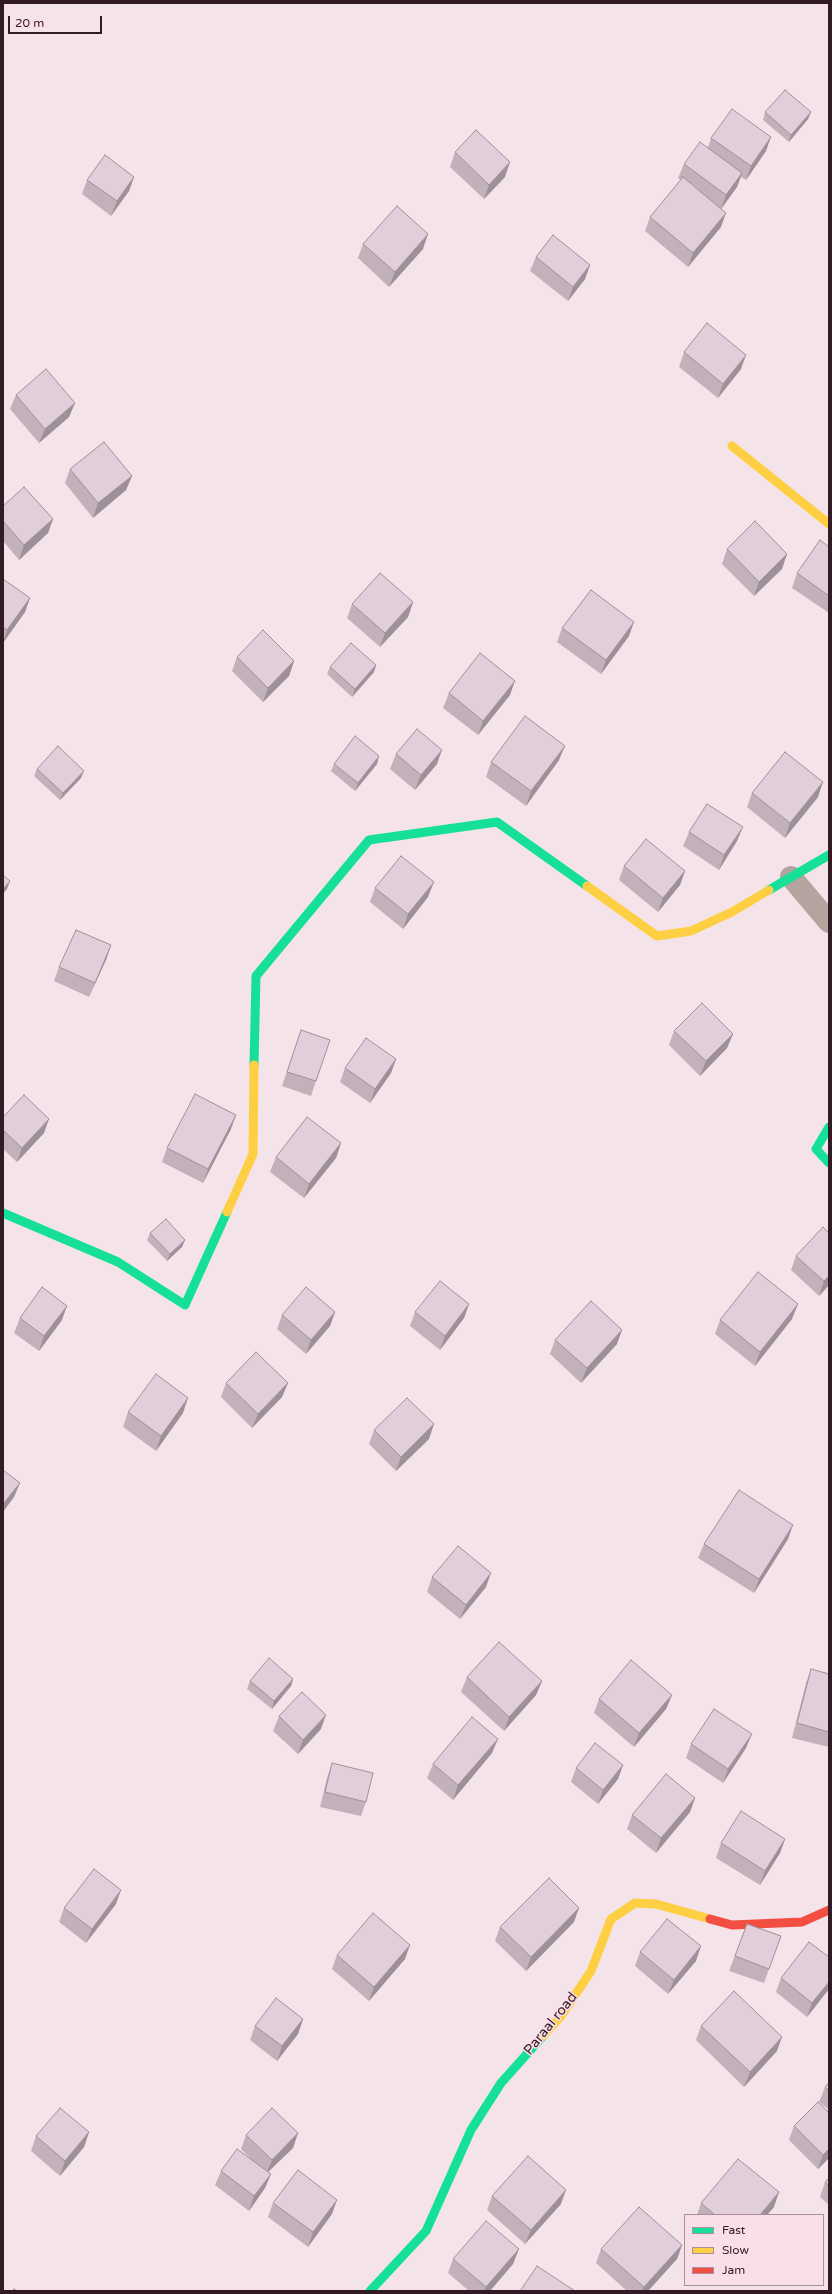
<!DOCTYPE html>
<html>
<head>
<meta charset="utf-8">
<style>
	body { margin:0 }
	#map { position:relative; width:832px; height:2294px; overflow:hidden; background:#f4e4ea; font-family:"Varela Round",sans-serif }
	canvas { display:block }
	.frame { position:absolute; inset:0; border:4px solid #331b25; pointer-events:none }
	.legend { position:absolute; left:684px; top:2214px; width:140px; height:72px; box-sizing:border-box; background:#fadee8; border:1px solid #aa909a; margin:0; padding:5px 7px; list-style:none; font-size:12px; color:#331b25 }
	.legend li { display:flex; align-items:center; gap:8px; height:20px }
	.legend b { width:20px; border:1px solid #aa909a }
	.scale { position:absolute; left:8px; top:16px; width:94px; height:18px; box-sizing:border-box; border:2px solid #331b25; border-top:0; padding-left:5px; font-size:12px; line-height:14px; white-space:nowrap; color:#331b25; -webkit-text-stroke:3px #fadee8; paint-order:stroke }
</style>
</head>
<body>
<div id="map">
<canvas width="832" height="2294"></canvas>
<div class="frame"></div>
<ul class="legend">
<li><b style="height:5px;background:#16e098"></b>Fast</li>
<li><b style="height:5px;background:#ffcf43"></b>Slow</li>
<li><b style="height:5px;background:#f24e42"></b>Jam</li>
</ul>
<div class="scale">20 m</div>
</div>
<script>
const context = document.querySelector('canvas').getContext('2d');
context.lineJoin = 'round';
const toPath = rows => new Path2D(rows.map(r => 'M' + r).join(''));
function trace(path, color, width, dash) { context.strokeStyle = color; context.lineWidth = width; context.lineCap = dash ? 'butt' : 'round'; context.setLineDash(dash || []); context.stroke(path); }
function fillPath(path, color) { context.fillStyle = color; context.fill(path, 'evenodd'); }
function label(font, color, halo, rows, align = 'center') {
  context.font = font + ' "Varela Round",sans-serif'; context.lineWidth = 3; context.setLineDash([]); context.textBaseline = 'middle'; context.strokeStyle = halo; context.fillStyle = color; for (const [text, x, y, turn = 0] of rows) {
    context.save(); context.translate(x, y); context.rotate((+turn || 0) * Math.PI / 180); context.textAlign = isNaN(turn) ? turn : align; if (halo) context.strokeText(text, 0, 0); context.fillText(text, 0, 0); context.restore();
  }
}
const street = toPath([
	[791,877,829,922]
]);
const fast = toPath([
	[769,890,829,855],
	[254,1065,256,976,369,840,497,822,587,886],
	[829,1127,816,1149,829,1163],
	[3,1213,118,1262,185,1305,227,1212],
	[370,2291,426,2231,471,2130,501,2083,543,2036]
]);
const slow = toPath([
	[732,446,829,524],
	[587,886,657,936,691,931,732,912,769,890],
	[227,1212,253,1154,254,1065],
	[543,2036,561,2016,591,1971,611,1919,635,1903,656,1904,710,1919]
]);
const jam = toPath([
	[710,1919,732,1925,802,1922,829,1910]
]);
const wall = toPath([
	[765,112,811,112,808,119,789,142,763,120],
	[711,138,766,151,746,180,741,177,737,187,721,209,721,227,688,267,645,231,650,217,681,180,678,178,684,164,708,147],
	[455,152,505,177,484,199,450,167],
	[134,177,129,191,111,216,82,194,87,180],
	[363,244,423,249,389,287,358,258],
	[536,257,590,265,585,279,568,301,530,271],
	[684,352,741,369,718,398,679,367],
	[16,395,75,403,69,417,39,443,10,409],
	[70,469,132,476,126,490,93,518,65,483],
	[3,506,53,519,48,533,19,560,3,541],
	[829,547,829,613,792,588,797,573],
	[727,549,782,569,754,596,722,564],
	[3,579,30,598,25,612,3,643],
	[413,602,408,617,380,647,347,618,352,604],
	[562,628,629,636,601,674,557,642],
	[237,657,294,661,289,676,263,702,232,671],
	[376,665,374,672,352,697,327,674,330,667],
	[449,693,510,695,478,735,443,708],
	[396,754,437,764,415,790,390,769],
	[559,760,526,806,486,777,491,762],
	[334,764,377,764,355,791,331,771],
	[37,769,81,778,60,800,34,776],
	[752,793,818,797,785,838,747,807],
	[689,832,737,841,719,870,683,846],
	[624,866,685,871,680,885,658,912,619,880],
	[375,888,428,897,403,929,370,902],
	[111,945,106,960,89,997,54,981,59,967],
	[301,1030,316,1081,311,1096,282,1086],
	[674,1031,733,1034,727,1048,700,1076,669,1045],
	[396,1059,391,1073,370,1103,340,1082,345,1068],
	[3,1117,44,1133,17,1162,3,1149],
	[231,1129,203,1183,162,1162,167,1148],
	[341,1143,336,1158,304,1198,270,1172,276,1157],
	[150,1233,185,1240,182,1247,167,1261,147,1240],
	[796,1256,829,1285,819,1296,791,1270],
	[469,1304,464,1318,440,1350,410,1326,415,1312],
	[335,1312,330,1326,306,1354,277,1329,282,1315],
	[20,1318,62,1320,39,1351,14,1333],
	[792,1319,755,1366,715,1334,720,1320],
	[555,1340,617,1344,581,1383,550,1354],
	[226,1383,288,1383,282,1397,252,1428,221,1397],
	[128,1412,183,1413,156,1451,123,1427],
	[374,1430,429,1439,396,1471,369,1444],
	[788,1539,754,1593,698,1558,704,1544],
	[432,1577,486,1587,460,1619,427,1592],
	[811,1669,829,1674,829,1747,792,1738,806,1683],
	[467,1677,542,1681,536,1695,504,1731,461,1692],
	[293,1679,291,1686,272,1709,247,1689,250,1681],
	[672,1695,666,1709,634,1747,594,1713,599,1699],
	[279,1716,321,1729,298,1754,273,1731],
	[691,1744,746,1748,723,1783,686,1758],
	[492,1753,453,1800,427,1778,433,1764],
	[332,1763,366,1802,361,1816,320,1807,327,1778],
	[623,1765,618,1779,598,1804,571,1782,576,1768],
	[695,1798,690,1812,656,1853,627,1829,632,1815],
	[785,1839,780,1853,760,1885,716,1858,721,1843],
	[116,1904,86,1943,59,1922,64,1908],
	[574,1922,526,1971,495,1941,500,1927],
	[747,1924,781,1936,764,1983,729,1971],
	[640,1952,696,1961,668,1994,635,1966],
	[337,1955,405,1959,369,2001,332,1969],
	[781,1978,829,1989,807,2017,776,1992],
	[303,2019,298,2034,277,2061,250,2040,255,2026],
	[701,2026,777,2051,744,2087,696,2040],
	[829,2082,829,2110,819,2102,825,2087],
	[794,2126,829,2158,818,2169,789,2140],
	[89,2132,84,2147,60,2176,31,2151,36,2136],
	[298,2133,293,2148,268,2172,271,2174,265,2188,249,2211,215,2185,221,2171,250,2158,241,2149,246,2135],
	[829,2178,829,2205,820,2197,825,2182],
	[492,2196,561,2204,525,2244,487,2210],
	[273,2203,332,2214,308,2247,268,2217],
	[701,2203,774,2207,767,2215,697,2215],
	[682,2245,677,2259,648,2291,627,2291,596,2263,601,2249],
	[519,2249,513,2264,490,2291,469,2291,448,2273,453,2259]
]);
const shadedWall = toPath([
	[811,112,808,119,789,142,791,135],
	[771,137,766,151,746,180,751,166],
	[510,162,505,177,484,199,489,185],
	[742,173,737,187,721,209,726,195],
	[134,177,129,191,111,216,117,201],
	[726,213,721,227,688,267,693,253],
	[428,234,423,249,389,287,395,272],
	[590,265,585,279,568,301,573,287],
	[746,355,741,369,718,398,723,384],
	[75,403,69,417,39,443,45,429],
	[132,476,126,490,93,518,98,503],
	[53,519,48,533,19,560,24,545],
	[787,554,782,569,754,596,759,582],
	[30,598,25,612,3,643,7,630],
	[413,602,408,617,380,647,385,633],
	[634,622,629,636,601,674,606,660],
	[294,661,289,676,263,702,268,688],
	[376,665,374,672,352,697,355,689],
	[515,681,510,695,478,735,483,721],
	[565,746,559,760,526,806,531,791],
	[442,750,437,764,415,790,421,775],
	[379,756,377,764,355,791,358,783],
	[84,771,81,778,60,800,63,793],
	[823,782,818,797,785,838,790,823],
	[743,827,737,841,719,870,724,855],
	[685,871,680,885,658,912,663,898],
	[10,881,7,889,3,894,3,889],
	[434,882,428,897,403,929,408,914],
	[111,945,106,960,89,997,95,983],
	[733,1034,727,1048,700,1076,706,1061],
	[396,1059,391,1073,370,1103,375,1089],
	[236,1115,231,1129,203,1183,208,1169],
	[49,1119,44,1133,17,1162,22,1148],
	[341,1143,336,1158,304,1198,309,1184],
	[185,1240,182,1247,167,1261,170,1254],
	[829,1276,829,1285,819,1296,824,1281],
	[469,1304,464,1318,440,1350,445,1336],
	[798,1304,792,1319,755,1366,760,1352],
	[67,1306,62,1320,39,1351,44,1336],
	[335,1312,330,1326,306,1354,311,1340],
	[622,1330,617,1344,581,1383,587,1368],
	[288,1383,282,1397,252,1428,258,1414],
	[188,1398,183,1413,156,1451,161,1436],
	[434,1424,429,1439,396,1471,401,1457],
	[20,1483,14,1497,3,1512,3,1504],
	[793,1525,788,1539,754,1593,759,1579],
	[491,1573,486,1587,460,1619,466,1605],
	[293,1679,291,1686,272,1709,274,1701],
	[542,1681,536,1695,504,1731,509,1717],
	[672,1695,666,1709,634,1747,639,1733],
	[326,1715,321,1729,298,1754,303,1740],
	[752,1734,746,1748,723,1783,728,1769],
	[498,1739,492,1753,453,1800,458,1785],
	[623,1765,618,1779,598,1804,603,1790],
	[695,1798,690,1812,656,1853,661,1838],
	[785,1839,780,1853,760,1885,765,1871],
	[121,1890,116,1904,86,1943,92,1929],
	[579,1908,574,1922,526,1971,531,1957],
	[410,1945,405,1959,369,2001,374,1987],
	[701,1946,696,1961,668,1994,674,1980],
	[829,1982,829,1989,807,2017,812,2003],
	[303,2019,298,2034,277,2061,282,2046],
	[782,2037,777,2051,744,2087,750,2072],
	[89,2132,84,2147,60,2176,65,2161],
	[298,2133,293,2148,266,2174,272,2160],
	[829,2149,829,2158,818,2169,823,2155],
	[271,2174,265,2188,249,2211,254,2196],
	[566,2190,561,2204,525,2244,531,2230],
	[779,2192,774,2207,767,2215,760,2215],
	[337,2200,332,2214,308,2247,313,2232],
	[682,2245,677,2259,648,2291,642,2291,644,2287],
	[519,2249,513,2264,490,2291,484,2291,486,2287]
]);
const building = toPath([
	[785,90,811,112,791,135,765,112,785,90],
	[732,109,771,137,751,166,711,138,732,109],
	[476,130,510,162,489,185,455,152,476,130],
	[700,142,742,173,726,195,684,164,700,142],
	[105,155,134,177,117,201,87,180,105,155],
	[683,177,726,213,693,253,650,217,683,177],
	[397,206,428,234,395,272,363,244,397,206],
	[553,235,590,265,573,287,536,257,553,235],
	[707,323,746,355,723,384,684,352,707,323],
	[46,369,75,403,45,429,16,395,46,369],
	[104,442,132,476,98,503,70,469,104,442],
	[24,487,53,519,24,545,3,521,3,506,24,487],
	[755,521,787,554,759,582,727,549,755,521],
	[820,540,829,547,829,596,797,573,820,540],
	[380,573,413,602,385,633,352,604,380,573],
	[3,579,30,598,7,630,3,627,3,579],
	[591,590,634,622,606,660,562,628,591,590],
	[263,630,294,661,268,688,237,657,263,630],
	[351,643,376,665,355,689,330,667,351,643],
	[480,653,515,681,483,721,449,693,480,653],
	[525,716,565,746,531,791,491,762,525,716],
	[417,729,442,750,421,775,396,754,417,729],
	[355,736,379,756,358,783,334,764,355,736],
	[58,746,84,771,63,793,37,769,58,746],
	[785,752,823,782,790,823,752,793,785,752],
	[707,804,743,827,724,855,689,832,707,804],
	[646,839,685,871,663,898,624,866,646,839],
	[401,856,434,882,408,914,375,888,401,856],
	[3,875,10,881,3,889,3,875],
	[76,930,111,945,95,983,59,967,76,930],
	[702,1003,733,1034,706,1061,674,1031,702,1003],
	[301,1030,330,1040,316,1081,287,1072,301,1030],
	[366,1038,396,1059,375,1089,345,1068,366,1038],
	[195,1094,236,1115,208,1169,167,1148,195,1094],
	[24,1095,49,1119,22,1148,3,1130,3,1117,24,1095],
	[307,1117,341,1143,309,1184,276,1157,307,1117],
	[166,1219,185,1240,170,1254,150,1233,166,1219],
	[823,1227,829,1233,829,1276,824,1281,796,1256,823,1227],
	[758,1272,798,1304,760,1352,720,1320,758,1272],
	[440,1281,469,1304,445,1336,415,1312,440,1281],
	[42,1287,67,1306,44,1336,20,1318,42,1287],
	[306,1287,335,1312,311,1340,282,1315,306,1287],
	[591,1301,622,1330,587,1368,555,1340,591,1301],
	[256,1352,288,1383,258,1414,226,1383,256,1352],
	[156,1374,188,1398,161,1436,128,1412,156,1374],
	[407,1398,434,1424,401,1457,374,1430,407,1398],
	[3,1470,20,1483,3,1504,3,1470],
	[739,1490,793,1525,759,1579,704,1544,739,1490],
	[458,1546,491,1573,466,1605,432,1577,458,1546],
	[499,1642,542,1681,509,1717,467,1677,499,1642],
	[269,1658,293,1679,274,1701,250,1681,269,1658],
	[631,1660,672,1695,639,1733,599,1699,631,1660],
	[811,1669,829,1674,829,1732,797,1723,811,1669],
	[302,1692,326,1715,303,1740,279,1716,302,1692],
	[714,1709,752,1734,728,1769,691,1744,714,1709],
	[472,1717,498,1739,458,1785,433,1764,472,1717],
	[595,1743,623,1765,603,1790,576,1768,595,1743],
	[332,1763,373,1773,366,1802,325,1792,332,1763],
	[666,1774,695,1798,661,1838,632,1815,666,1774],
	[741,1811,785,1839,765,1871,721,1843,741,1811],
	[94,1869,121,1890,92,1929,64,1908,94,1869],
	[549,1878,579,1908,531,1957,500,1927,549,1878],
	[373,1913,410,1945,374,1987,337,1955,373,1913],
	[667,1919,701,1946,674,1980,640,1952,667,1919],
	[747,1924,781,1936,769,1969,735,1956,747,1924],
	[809,1942,829,1957,829,1982,812,2003,781,1978,809,1942],
	[734,1991,782,2037,750,2072,701,2026,734,1991],
	[276,1998,303,2019,282,2046,255,2026,276,1998],
	[829,2082,829,2091,825,2087,829,2082],
	[818,2102,829,2113,829,2149,823,2155,794,2126,818,2102],
	[60,2108,89,2132,65,2161,36,2136,60,2108],
	[272,2108,298,2133,272,2160,246,2135,272,2108],
	[237,2149,271,2174,254,2196,221,2171,237,2149],
	[528,2156,566,2190,531,2230,492,2196,528,2156],
	[738,2159,779,2192,760,2215,715,2215,701,2203,738,2159],
	[298,2170,337,2200,313,2232,273,2203,298,2170],
	[829,2178,829,2186,825,2182,829,2178],
	[639,2207,682,2245,644,2287,601,2249,639,2207],
	[486,2221,519,2249,486,2287,453,2259,486,2221],
	[537,2266,575,2291,520,2291,537,2266],
	[14,2289,17,2291,12,2291,14,2289]
]);
const streetNames = [
	["Paraal road",551,2024,-51]
];
trace(street, '#b3a49f', 22);
trace(fast, '#16e098', 9);
trace(slow, '#ffcf43', 9);
trace(jam, '#f24e42', 9);
fillPath(wall, '#c2b0bb');
fillPath(shadedWall, '#9e9099');
fillPath(building, '#e2cdda');
trace(building, '#9e9099', 1);
label('14px', '#331b25', '#fadee8', streetNames);
</script>
</body>
</html>
